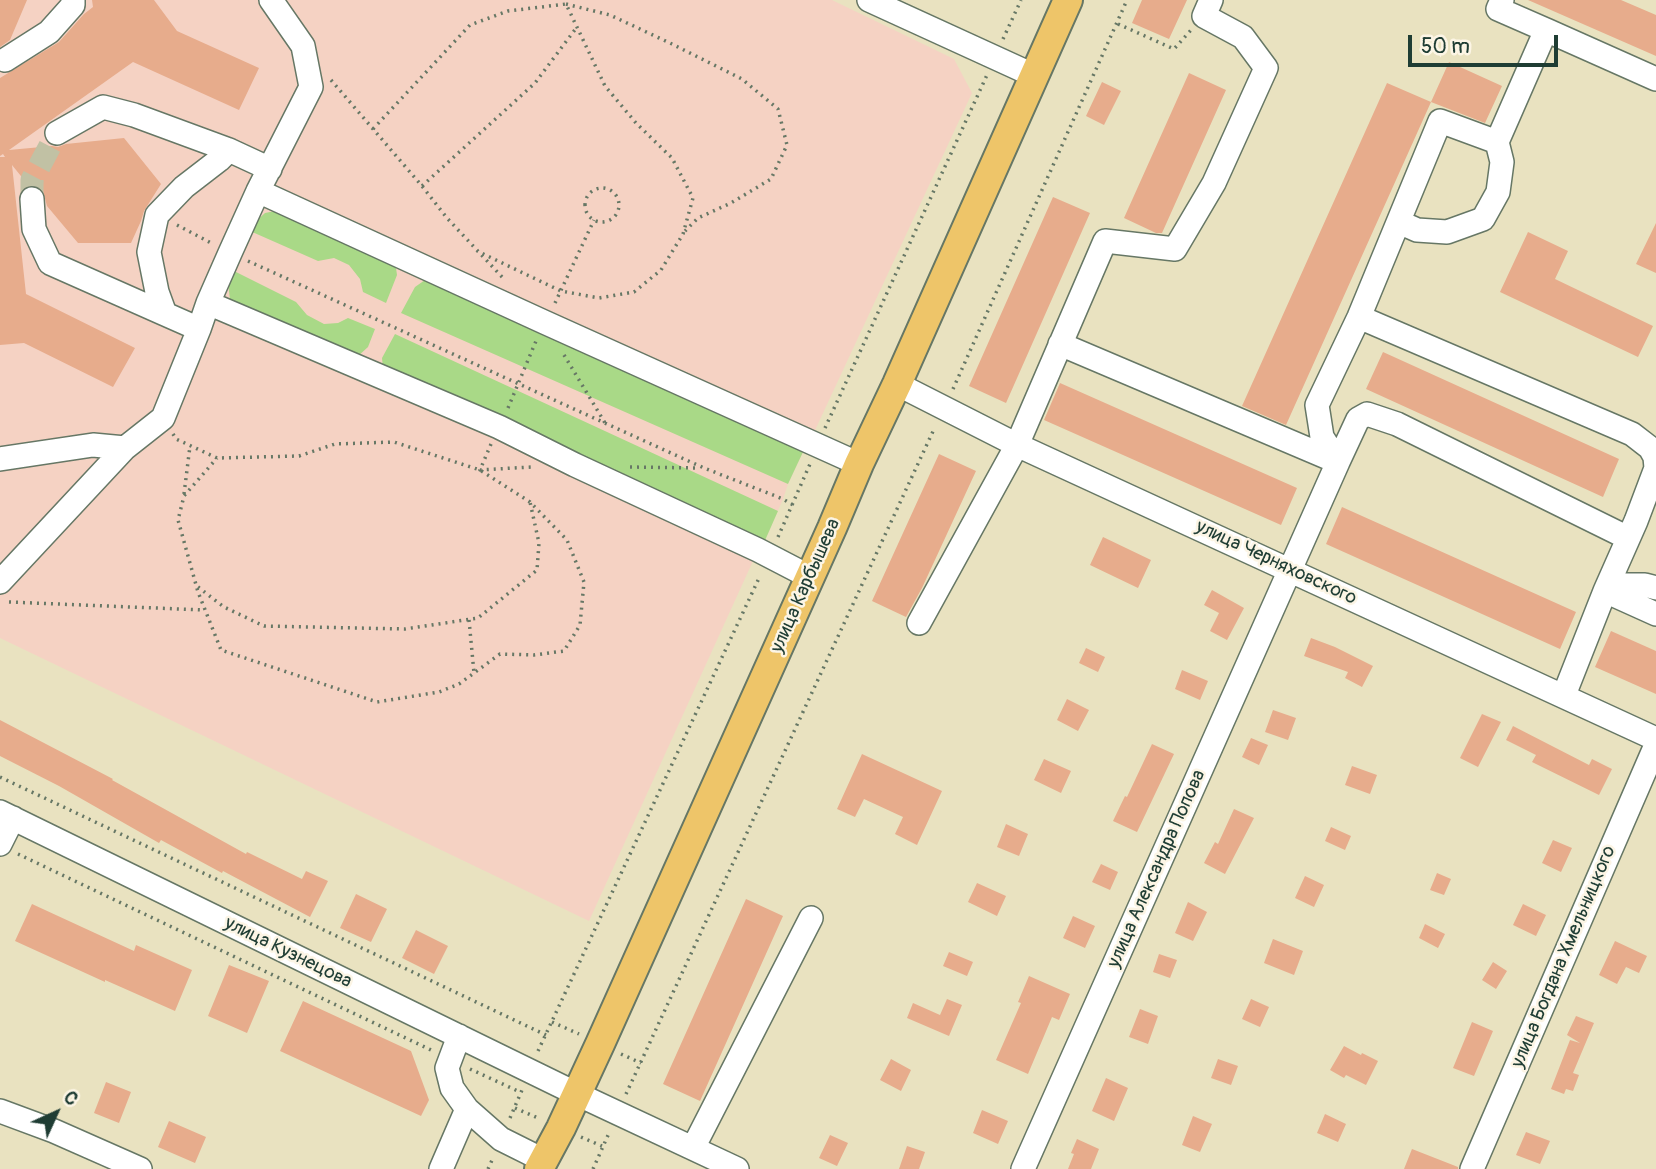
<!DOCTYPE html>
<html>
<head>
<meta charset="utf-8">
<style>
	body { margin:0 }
	#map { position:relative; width:1656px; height:1169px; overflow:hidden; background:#e9e2c0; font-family:Pangolin,sans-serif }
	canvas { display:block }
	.north { position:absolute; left:21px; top:1078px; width:70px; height:70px; -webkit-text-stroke:5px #fcf5e5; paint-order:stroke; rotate:45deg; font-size:19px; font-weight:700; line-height:28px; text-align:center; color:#1f3d34 }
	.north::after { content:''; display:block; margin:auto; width:24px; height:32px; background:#1f3d34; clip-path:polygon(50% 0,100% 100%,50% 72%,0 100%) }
	.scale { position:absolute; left:1408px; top:35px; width:150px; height:32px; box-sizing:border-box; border:4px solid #1f3d34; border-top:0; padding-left:9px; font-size:21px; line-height:24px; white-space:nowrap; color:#1f3d34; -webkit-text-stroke:5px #fcf5e5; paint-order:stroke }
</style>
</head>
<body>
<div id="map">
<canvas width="1656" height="1169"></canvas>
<div class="north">С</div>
<div class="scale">50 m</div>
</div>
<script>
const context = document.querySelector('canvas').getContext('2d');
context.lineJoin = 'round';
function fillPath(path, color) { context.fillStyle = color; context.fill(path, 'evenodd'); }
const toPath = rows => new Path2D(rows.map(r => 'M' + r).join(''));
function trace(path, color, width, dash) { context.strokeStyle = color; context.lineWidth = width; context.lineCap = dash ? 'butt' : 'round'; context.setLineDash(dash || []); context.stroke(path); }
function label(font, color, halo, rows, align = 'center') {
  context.font = font + ' Pangolin,sans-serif'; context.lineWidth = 5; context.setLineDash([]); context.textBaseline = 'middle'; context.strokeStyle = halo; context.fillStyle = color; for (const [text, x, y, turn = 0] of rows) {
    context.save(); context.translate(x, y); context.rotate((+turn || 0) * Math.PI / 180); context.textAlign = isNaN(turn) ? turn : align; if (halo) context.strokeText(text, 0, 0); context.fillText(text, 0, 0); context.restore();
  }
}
const built = toPath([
	[0,0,832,0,954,59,972,93,810,441,803,452,788,484,783,499,763,545,758,550,589,921,0,638]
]);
const green = toPath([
	[275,211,285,214,384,257,396,268,397,275,386,303,363,292,360,279,349,265,334,258,318,261,250,231,253,224,265,213],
	[234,271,296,302,307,315,324,324,338,323,348,318,375,329,368,347,357,357,230,300,228,282],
	[425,280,438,283,803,452,788,484,401,313,415,287],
	[395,334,778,511,763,545,383,369,382,358]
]);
const building = toPath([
	[0,0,27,0,10,40,0,47],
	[92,0,154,0,177,31,259,68,239,110,133,62,9,150,52,146,58,147,66,144,124,138,161,184,144,211,141,221,131,243,78,243,47,206,43,191,38,186,29,186,12,165,26,294,135,348,113,387,24,343,0,345,0,157,5,157,3,154,0,156,0,78,59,42,84,14,93,7],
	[1142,0,1187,0,1169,39,1132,23],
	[1528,0,1621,0,1656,15,1656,56],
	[1449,62,1502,86,1485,123,1431,102],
	[1189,73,1226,90,1162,233,1156,233,1124,218],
	[1102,82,1121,91,1104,125,1086,116],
	[1387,83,1431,102,1286,425,1242,406],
	[1053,197,1090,213,1006,403,969,386],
	[1656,223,1656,273,1636,264],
	[1528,232,1568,251,1555,279,1653,326,1638,357,1500,292],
	[1383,352,1619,459,1603,497,1366,389],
	[1060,383,1297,488,1281,525,1044,420],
	[939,454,976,471,922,588,906,617,872,601],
	[1342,507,1576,612,1560,649,1326,544],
	[1103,537,1151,560,1138,588,1090,565],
	[1212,590,1244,608,1227,640,1210,631,1219,613,1204,605],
	[1611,631,1656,651,1656,694,1595,667],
	[1311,638,1335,647,1373,666,1362,687,1345,678,1348,672,1304,656],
	[1086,648,1105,657,1098,672,1079,663],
	[1182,670,1208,681,1200,700,1175,689],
	[1067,699,1089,710,1078,731,1057,720],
	[1273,710,1296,718,1288,740,1265,732],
	[1482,714,1501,722,1478,767,1460,758],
	[0,720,113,779,112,780,246,854,247,852,302,879,306,871,328,881,310,917,223,871,222,873,161,840,159,843,59,786,0,756],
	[1513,726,1589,765,1592,759,1612,769,1599,795,1532,762,1536,755,1506,740],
	[1251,738,1268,745,1259,765,1242,757],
	[1152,744,1174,754,1137,832,1113,821,1125,796,1127,797],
	[862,754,942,791,917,845,895,834,903,817,864,799,855,817,837,809],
	[1044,759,1071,771,1061,793,1034,780],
	[1352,766,1377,775,1370,794,1345,785],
	[1234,809,1254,818,1225,874,1204,863,1215,842,1218,844],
	[1006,824,1028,834,1019,856,997,847],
	[1331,827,1351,836,1345,850,1325,841],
	[1553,840,1572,848,1561,872,1542,863],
	[1101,864,1118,872,1110,890,1092,882],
	[1437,873,1451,879,1444,895,1430,890],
	[1305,876,1324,885,1314,907,1295,898],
	[977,883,1006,896,997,916,968,902],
	[356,894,387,909,371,942,340,928],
	[746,899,783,916,700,1101,663,1084],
	[1188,902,1207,912,1193,941,1175,933],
	[32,904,134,951,136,945,192,970,175,1011,105,980,105,982,15,941],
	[1523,904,1546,915,1536,936,1513,925],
	[1073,916,1095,926,1085,948,1063,938],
	[1425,924,1445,934,1438,948,1419,938],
	[416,930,448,946,434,974,402,958],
	[1273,939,1303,951,1294,975,1264,963],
	[1615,941,1647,956,1639,973,1626,967,1617,984,1599,975],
	[949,952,973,962,967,976,943,966],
	[1159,954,1177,960,1170,978,1153,972],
	[1493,962,1507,971,1496,989,1482,980],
	[229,965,269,981,247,1033,208,1016],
	[1029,976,1070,994,1059,1020,1052,1017,1028,1074,996,1060,1021,1003,1018,1002],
	[947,999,962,1005,949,1036,907,1018,913,1003,940,1015],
	[1251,999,1269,1007,1260,1027,1242,1019],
	[303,1001,411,1051,429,1100,421,1116,280,1051],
	[1140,1009,1158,1016,1148,1044,1129,1037],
	[1576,1016,1594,1023,1573,1073,1579,1075,1573,1091,1566,1089,1564,1094,1551,1089,1570,1040,1580,1043,1567,1035],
	[1472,1022,1493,1031,1474,1076,1453,1068],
	[1344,1046,1361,1055,1362,1053,1378,1061,1366,1085,1346,1075,1344,1078,1330,1070],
	[891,1059,911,1070,901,1091,880,1080],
	[1218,1059,1238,1066,1231,1085,1211,1078],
	[1106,1078,1128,1088,1114,1121,1092,1111],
	[106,1082,131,1092,119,1123,94,1113],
	[982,1110,1008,1121,998,1144,973,1133],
	[1325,1114,1346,1124,1338,1142,1317,1133],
	[1193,1116,1212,1124,1200,1152,1182,1145],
	[169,1121,206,1137,195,1163,158,1147],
	[1526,1132,1550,1141,1540,1164,1516,1155],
	[830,1135,848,1143,837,1166,819,1158],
	[1077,1139,1099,1149,1091,1169,1068,1169,1074,1154,1071,1153],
	[907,1146,925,1152,919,1169,899,1169],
	[1412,1149,1458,1167,1458,1169,1404,1169]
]);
const minorTunnel = toPath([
	[32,199,32,180,57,133]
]);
const path = toPath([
	[566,4,610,15,672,44,742,79,778,109,787,145,771,179,731,203,698,218,685,231],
	[1118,24,1174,49,1191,30],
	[1003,39,1021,0],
	[331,80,422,186,447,218,503,278],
	[373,129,470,25,508,11,566,4,605,86,636,123,672,158,693,198,683,234,661,270,634,292,599,298,561,291,477,251],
	[422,186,535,83,577,27],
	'585 205a17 17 0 1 1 34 0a17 17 0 1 1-34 0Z',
	[177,225,213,244],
	[248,261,704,468,783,499,793,505],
	[555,303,594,220],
	[564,355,605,423],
	[953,389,1127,0],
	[508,408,536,341],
	[825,428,987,75],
	[173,434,176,439,217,458,299,456,335,444,394,442,480,470,530,502,567,540,584,582,580,625,564,651,534,655,500,654,459,684,439,692,377,702,221,650,198,592,178,520,184,496,217,458],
	[491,444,480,470,531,467],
	[630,467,699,468],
	[184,494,190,446],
	[778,537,810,464],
	[198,587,224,607,264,626,405,629,478,618,537,570,539,543,530,502],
	[9,602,204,610],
	[469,620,474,673],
	[0,777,546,1035],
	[18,854,431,1050],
	[552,1022,579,1034],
	[538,1051,760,576],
	[621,1054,641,1063],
	[470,1069,520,1092],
	[626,1094,935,427],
	[515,1108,538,1118],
	[510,1118,522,1090],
	[581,1137,602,1146],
	[488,1169,493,1158],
	[593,1169,609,1133]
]);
const minor = toPath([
	[869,0,1033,75],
	[1546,30,1656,79],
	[5,60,49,32,73,5,73,0],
	[57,133,103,107,134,115,229,150],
	[258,191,544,322,859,464],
	[32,199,34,229,50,263,165,314],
	[1399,222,1417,230,1447,232,1483,219,1498,192,1502,162,1497,142],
	[208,303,499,427,575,465,758,550,810,577],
	[1359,317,1632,434,1650,448,1655,457,1656,468,1636,521,1605,591,1656,614],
	[199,329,165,314,157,292,149,252,157,215,184,187,219,160,229,150,270,169],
	[1060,344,1338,462,1358,419,1367,414,1397,424,1628,538],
	[897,384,1017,445,1656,739],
	[0,459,93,445,125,448],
	[0,582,125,448,163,418,199,329,208,303,230,253,258,191,311,87,303,46,271,0],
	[919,623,1017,445,1105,241,1175,249,1214,183,1266,68,1243,37,1204,16,1211,0],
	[1564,695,1605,591,1624,585,1645,585,1656,588],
	[0,812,577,1094,737,1169],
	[0,844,13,818],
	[459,1036,447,1068,452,1088,467,1109,501,1139,543,1160],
	[0,1111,54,1131,140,1169],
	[693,1148,811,918],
	[441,1169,467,1109],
	[1023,1169,1338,462,1322,437,1317,405,1359,317,1440,121,1497,142,1546,30,1498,9,1502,0],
	[1472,1169,1656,745]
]);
const major = toPath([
	[539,1169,561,1128,600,1044,832,528,859,464,897,384,1068,0]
]);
const streetNames = [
	["улица Черняховского",1276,563,25],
	["улица Карбышева",806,586,-66],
	["улица Александра Попова",1157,869,-66],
	["улица Кузнецова",288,953,26],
	["улица Богдана Хмельницкого",1564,957,-67]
];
fillPath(built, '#f5d2c3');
fillPath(green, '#a9d987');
fillPath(building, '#e7ac8c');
trace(minorTunnel, '#c1c1a4', 23, [23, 11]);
trace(minor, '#667765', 26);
trace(major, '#667765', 32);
trace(path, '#667765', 3.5, [2, 5]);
trace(minor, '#fff', 23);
trace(major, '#eec569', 28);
label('19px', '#1f3d34', '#fcf5e5', streetNames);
</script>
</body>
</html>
